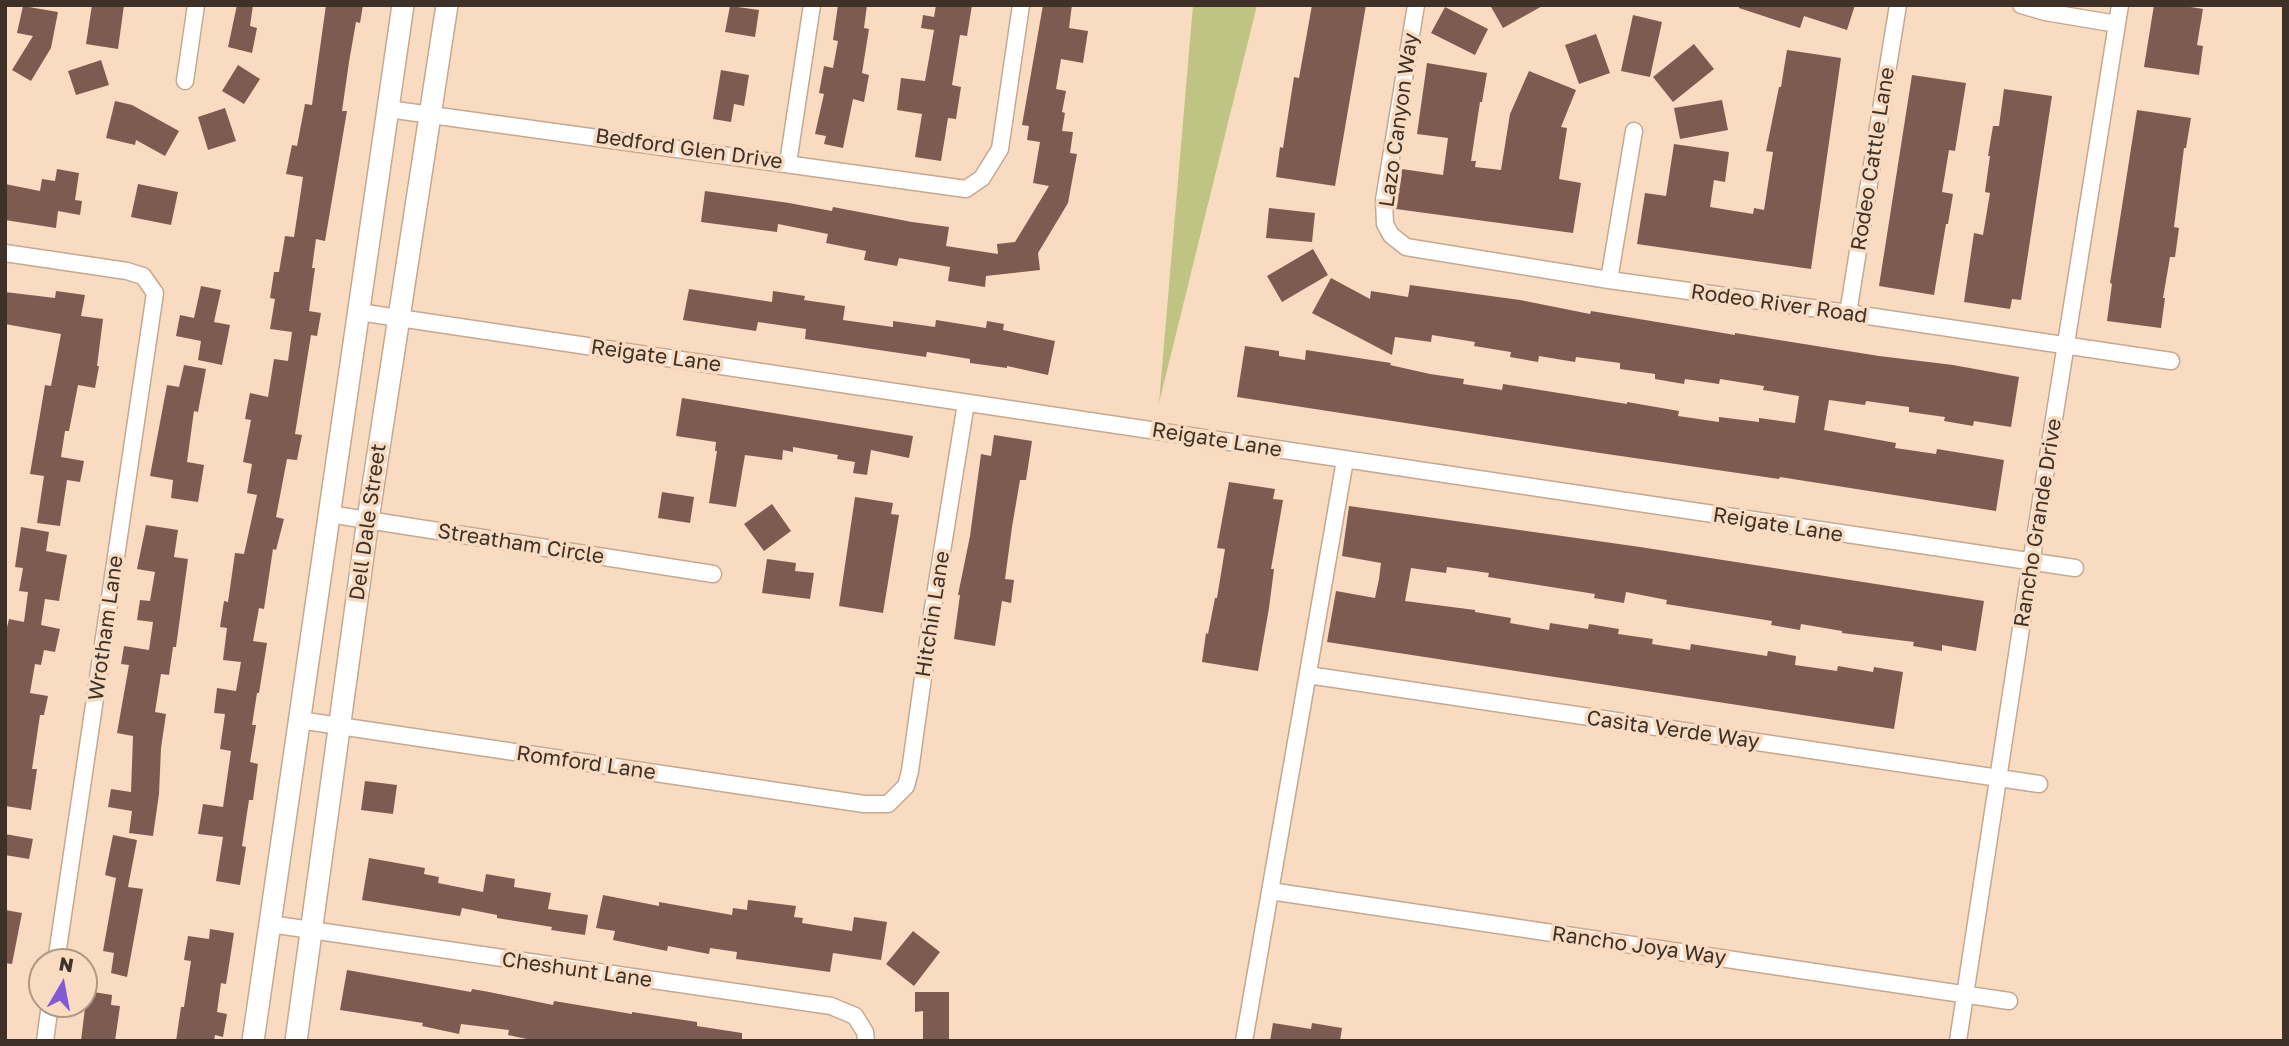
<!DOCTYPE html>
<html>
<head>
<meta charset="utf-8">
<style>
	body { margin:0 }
	#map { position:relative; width:2289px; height:1046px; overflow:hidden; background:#f9dbc1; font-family:"Golos Text",sans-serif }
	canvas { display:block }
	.frame { position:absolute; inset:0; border:7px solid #3e3228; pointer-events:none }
	.north { position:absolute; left:28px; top:948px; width:70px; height:70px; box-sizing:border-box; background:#f9dbc1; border:2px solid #ae9784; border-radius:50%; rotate:10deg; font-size:19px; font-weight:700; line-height:28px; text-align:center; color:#3e3228 }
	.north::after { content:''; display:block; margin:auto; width:24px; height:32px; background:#835ad4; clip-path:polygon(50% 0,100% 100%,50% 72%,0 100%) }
</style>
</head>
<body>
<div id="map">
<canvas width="2289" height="1046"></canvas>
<div class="frame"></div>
<div class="north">N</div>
</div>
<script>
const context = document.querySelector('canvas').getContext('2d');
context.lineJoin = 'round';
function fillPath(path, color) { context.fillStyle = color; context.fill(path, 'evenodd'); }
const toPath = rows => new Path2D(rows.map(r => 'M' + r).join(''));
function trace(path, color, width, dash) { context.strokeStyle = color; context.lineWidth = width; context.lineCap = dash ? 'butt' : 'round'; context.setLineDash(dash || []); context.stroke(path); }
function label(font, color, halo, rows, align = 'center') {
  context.font = font + ' "Golos Text",sans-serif'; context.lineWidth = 7; context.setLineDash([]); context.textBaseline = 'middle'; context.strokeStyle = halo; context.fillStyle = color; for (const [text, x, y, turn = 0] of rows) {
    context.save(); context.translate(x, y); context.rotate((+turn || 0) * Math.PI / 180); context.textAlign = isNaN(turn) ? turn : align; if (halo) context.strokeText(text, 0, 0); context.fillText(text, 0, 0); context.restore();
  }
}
const water = toPath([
	[1193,5,1257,5,1159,403]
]);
const building = toPath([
	[92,5,124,5,118,49,86,44],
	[237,5,253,5,250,26,257,28,252,53,228,47],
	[326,5,363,5,360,23,356,22,349,62,342,111,347,111,325,241,316,239,312,268,315,268,309,311,321,313,317,336,311,335,295,434,302,435,297,460,287,459,276,517,284,519,276,550,273,549,264,609,259,608,253,641,267,643,259,693,257,693,252,725,256,725,250,762,258,764,253,800,249,800,242,846,246,847,240,885,216,881,223,837,198,834,203,804,223,807,231,751,220,749,225,714,214,713,217,688,236,691,241,662,223,660,227,628,220,627,224,601,228,602,235,553,244,554,257,495,247,493,252,464,243,462,251,420,245,419,250,393,268,397,274,359,288,361,292,332,270,329,275,299,270,298,274,272,279,272,285,236,294,237,303,177,286,174,292,145,297,146,305,104,312,105],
	[838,5,867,5,864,28,869,29,862,73,869,75,864,102,853,99,843,148,824,144,826,136,815,134,824,94,819,93,824,66,833,68,838,41,833,40],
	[936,5,972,5,967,36,960,35,952,85,961,87,956,119,948,118,941,161,915,157,922,114,897,110,901,78,925,81,934,30,921,28,923,15,934,17],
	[1043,5,1072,5,1069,28,1088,31,1083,63,1061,59,1056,89,1066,91,1062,112,1065,113,1062,131,1073,132,1070,153,1077,154,1068,203,1038,253,1040,270,986,276,985,287,948,281,950,267,899,258,897,266,864,260,866,251,826,243,828,234,778,224,777,232,701,222,705,191,789,203,832,211,833,207,912,222,949,227,946,246,998,254,997,244,1015,242,1049,186,1033,183,1040,142,1027,140,1029,126,1022,125],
	[1312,5,1366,5,1335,186,1276,177,1280,147,1283,148,1294,77,1299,78],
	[1490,5,1544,5,1503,28],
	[1739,5,1855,5,1847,30,1804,16,1800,28,1739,8],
	[2154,5,2178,5,2203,9,2197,45,2203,46,2199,75,2144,67],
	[23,6,58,12,51,48,31,81,12,70,33,36,17,33],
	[730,6,759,10,755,37,725,32],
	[1445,7,1488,29,1475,55,1431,33],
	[1633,15,1662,22,1650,77,1621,71],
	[1596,34,1610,73,1579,84,1565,45],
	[1694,44,1714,69,1673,102,1653,77],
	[1787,50,1841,58,1811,269,1637,244,1645,193,1666,196,1674,144,1729,152,1725,182,1714,180,1710,207,1753,214,1754,208,1764,210,1773,152,1766,151,1779,87,1781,87],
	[101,60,109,85,76,95,68,71],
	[1427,63,1487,73,1482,102,1480,102,1471,161,1476,161,1475,167,1501,170,1510,114,1529,71,1576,90,1561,127,1567,128,1559,179,1581,183,1573,233,1396,209,1402,169,1443,175,1448,138,1417,134],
	[238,65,260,79,244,104,222,91],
	[721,70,749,75,744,106,734,104,731,122,713,119],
	[1912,75,1966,83,1955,151,1949,150,1942,192,1953,194,1948,224,1946,224,1934,295,1879,286],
	[2004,89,2052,96,2021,300,2012,299,2010,309,1964,302,1974,233,1983,235,1990,193,1985,192,1990,156,1988,156,1993,126,1999,126],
	[1722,100,1728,130,1680,139,1674,108],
	[115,101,132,105,179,131,165,156,136,140,135,145,106,138],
	[225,108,236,141,208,150,198,117],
	[2137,110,2191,118,2186,148,2184,148,2174,227,2179,228,2175,257,2170,257,2163,298,2165,298,2161,328,2107,321,2112,284,2110,283],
	[57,169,79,173,75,200,82,201,80,215,58,211,56,228,5,220,5,184,40,191,42,179,55,181],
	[138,184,178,192,171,225,131,217],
	[1269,208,1315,213,1312,242,1266,238],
	[1313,249,1328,275,1282,302,1267,276],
	[1331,278,1370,299,1371,291,1408,297,1410,285,1520,300,1590,314,1591,311,1735,335,1735,333,1879,356,1953,365,2019,377,2011,427,1974,421,1973,426,1944,421,1945,417,1909,412,1909,407,1866,401,1865,405,1829,400,1824,430,1896,443,1895,448,1936,454,1937,449,2004,460,1996,511,1780,477,1779,479,1600,453,1237,397,1245,346,1279,351,1279,356,1305,360,1306,350,1391,363,1390,365,1430,374,1464,379,1463,384,1502,390,1503,384,1627,404,1627,402,1679,411,1678,416,1719,422,1719,417,1759,422,1759,418,1795,423,1799,396,1763,390,1764,386,1720,379,1719,384,1685,379,1684,384,1655,379,1655,374,1620,369,1620,363,1576,357,1575,362,1539,356,1538,362,1510,357,1511,352,1474,346,1475,342,1432,335,1431,342,1395,337,1392,355,1312,313],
	[201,286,221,290,214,322,230,325,222,365,198,360,201,341,176,336,180,315,194,318],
	[689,289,772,302,773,291,805,296,804,300,845,306,843,320,893,327,893,321,935,327,936,320,986,328,987,321,1004,324,1003,330,1055,341,1048,375,1007,366,1007,368,970,363,970,359,927,352,926,357,805,339,806,329,758,322,756,331,683,320],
	[56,291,85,295,81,316,103,319,97,366,99,366,95,388,78,385,69,431,65,431,61,457,84,461,80,482,67,480,60,526,37,523,44,476,30,474,45,385,51,386,61,334,5,324,5,292,55,298],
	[184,365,206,369,198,412,194,411,187,462,204,465,198,502,171,498,173,480,150,476,167,385,179,387],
	[682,398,913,436,909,458,871,450,867,475,853,473,855,462,837,459,838,455,793,447,793,452,783,450,782,460,745,455,736,507,709,503,717,451,715,451,716,442,676,436],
	[994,435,1032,441,1026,480,1020,480,1012,527,1005,579,1014,580,1011,603,1002,601,995,646,954,639,960,595,958,595,970,536,981,454,991,456],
	[1229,482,1275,489,1273,499,1283,500,1271,569,1274,569,1269,608,1258,671,1202,662,1206,633,1208,634,1215,598,1217,598,1225,549,1217,548],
	[662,492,694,497,690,523,658,518],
	[855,497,893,503,891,514,899,515,883,613,839,606],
	[772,504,791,531,764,551,744,524],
	[1349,506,1640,547,1984,601,1976,651,1942,645,1942,651,1913,646,1914,642,1842,633,1842,631,1801,624,1800,630,1771,625,1772,621,1666,604,1667,600,1626,592,1624,603,1594,598,1595,594,1488,577,1489,573,1447,567,1446,573,1411,568,1405,601,1475,610,1475,612,1511,618,1510,623,1549,630,1550,623,1588,629,1589,624,1619,629,1618,634,1653,639,1652,644,1690,650,1691,644,1767,656,1768,651,1796,656,1795,665,1837,671,1838,666,1873,672,1874,667,1903,672,1894,729,1327,642,1336,591,1375,598,1379,579,1381,563,1342,556],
	[146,525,178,530,174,557,188,559,176,647,173,647,169,675,161,674,155,712,166,714,161,748,159,794,153,836,129,833,132,811,108,807,111,789,131,792,133,736,117,733,129,665,121,664,124,646,149,650,153,622,137,620,140,600,150,601,155,572,137,569],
	[21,527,49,532,46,551,67,555,59,601,45,599,41,625,60,629,55,652,44,650,41,665,35,664,30,693,48,696,44,715,40,715,32,769,37,769,31,810,5,806,5,636,9,619,24,622,28,592,19,591,23,568,15,567],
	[767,559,796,563,795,571,814,573,810,599,762,593],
	[365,781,397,785,393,814,361,810],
	[5,834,33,839,29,859,5,855],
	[113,835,137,840,128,887,143,889,127,977,111,973,114,953,103,951,116,878,105,875],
	[369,858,425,868,424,874,439,877,438,883,483,892,486,874,515,879,514,887,551,893,548,909,588,915,585,935,551,930,552,927,497,918,497,915,462,908,460,916,362,900],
	[603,895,659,906,659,902,732,915,733,908,747,910,748,900,796,906,794,917,803,918,802,923,852,931,854,917,887,922,881,960,833,953,830,972,736,959,737,952,710,948,709,954,668,946,667,951,613,940,615,931,596,928],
	[5,910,22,913,12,964,5,963],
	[210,929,234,933,226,984,221,983,217,1012,227,1014,223,1037,215,1035,214,1041,176,1041,181,1007,184,1007,191,961,184,960,188,936,209,939],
	[913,931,940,952,914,986,886,964],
	[347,970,471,992,472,989,489,992,553,1005,554,1001,632,1014,632,1012,697,1022,697,1026,742,1033,742,1041,536,1041,508,1035,509,1030,461,1024,459,1034,422,1026,423,1023,340,1010],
	[87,991,112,995,111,1005,120,1006,115,1041,81,1041],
	[915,992,949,992,949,1041,923,1041,923,1011,915,1012],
	[1273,1023,1311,1029,1312,1023,1342,1028,1340,1041,1270,1041]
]);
const minor = toPath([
	[1416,5,1384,200,1385,224,1391,235,1406,247,1609,280,1848,313,2171,361],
	[2021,5,2045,12,2117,24],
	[185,81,196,5],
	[388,109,966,189,982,178,1000,149,1021,5],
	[788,163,812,5],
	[5,253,127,271,143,276,155,293,56,962],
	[1609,280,1634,131],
	[359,312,2075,568],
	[1848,313,1898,5],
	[329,514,713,574],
	[1308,675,2039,784],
	[299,720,864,804,888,804,906,786,910,771,931,620,966,403],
	[1270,891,2009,1001],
	[270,924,831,1006,855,1016,865,1032,866,1041],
	[45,1041,50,1004],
	[1244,1041,1345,460],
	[1958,1041,2031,563,2120,5]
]);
const secondary = toPath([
	[253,1041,403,5],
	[296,1041,368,519,447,5]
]);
const streetNames = [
	["Lazo Canyon Way",1399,120,-82],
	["Bedford Glen Drive",689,149,8],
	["Rodeo Cattle Lane",1873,159,-81],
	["Rodeo River Road",1779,304,8],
	["Reigate Lane",656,356,8],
	["Reigate Lane",1217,440,9],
	["Dell Dale Street",368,522,-82],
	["Rancho Grande Drive",2038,523,-81],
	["Reigate Lane",1778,525,9],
	["Streatham Circle",521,544,9],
	["Hitchin Lane",933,614,-81],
	["Wrotham Lane",106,628,-82],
	["Casita Verde Way",1673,730,8],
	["Romford Lane",586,763,8],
	["Rancho Joya Way",1639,946,8],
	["Cheshunt Lane",577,970,8]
];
fillPath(water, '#c0c483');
fillPath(building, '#7d5b51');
trace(minor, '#c5a890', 19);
trace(secondary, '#c5a890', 24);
trace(minor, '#fff', 16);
trace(secondary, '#fff', 21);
label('21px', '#3e3228', '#f9dbc1', streetNames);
</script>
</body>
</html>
